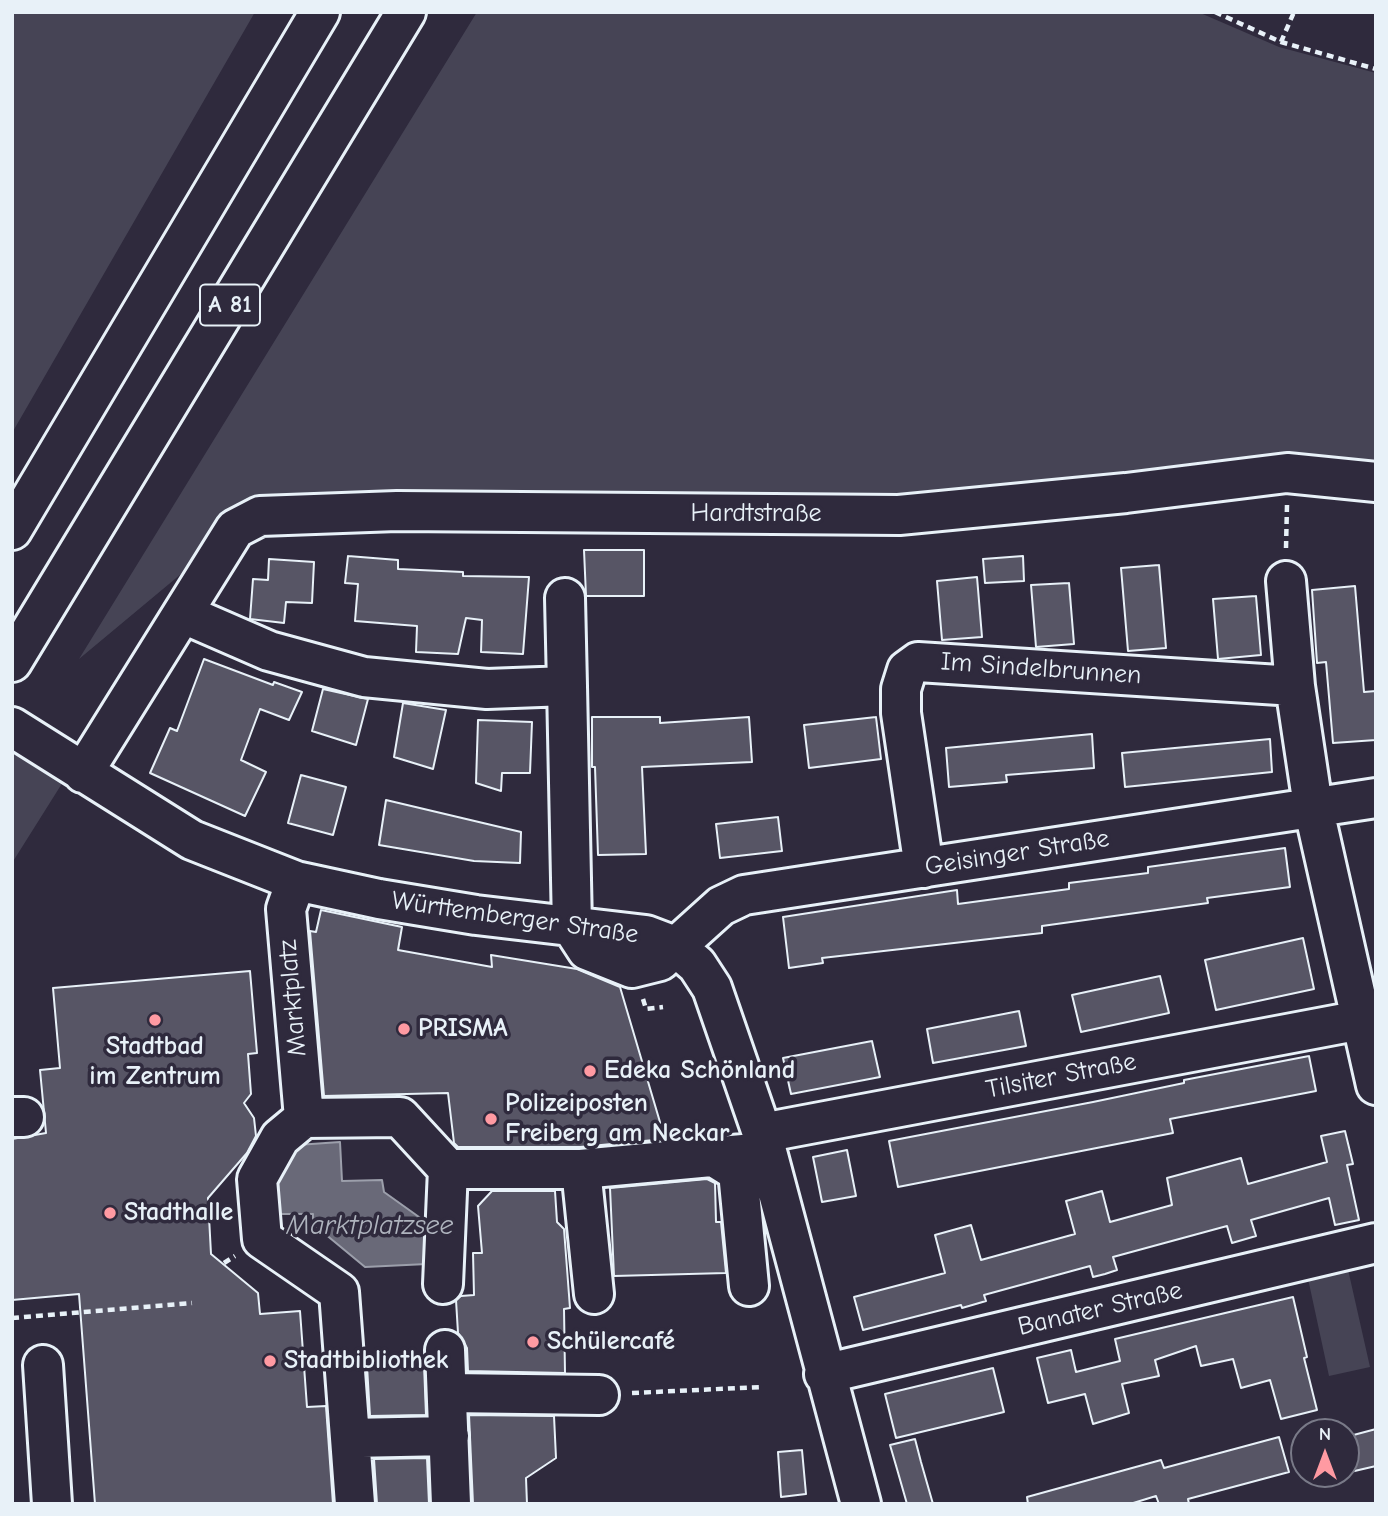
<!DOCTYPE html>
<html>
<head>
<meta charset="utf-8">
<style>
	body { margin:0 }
	#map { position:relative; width:1388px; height:1516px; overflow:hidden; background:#2f2a3d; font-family:"Comic Neue",sans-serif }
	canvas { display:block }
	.frame { position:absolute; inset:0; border:14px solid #e8f1f8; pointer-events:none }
	.north { position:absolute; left:1290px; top:1418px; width:70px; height:70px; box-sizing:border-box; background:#2f2a3d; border:2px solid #797a88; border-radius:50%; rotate:0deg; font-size:19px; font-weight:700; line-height:28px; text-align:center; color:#e8f1f8 }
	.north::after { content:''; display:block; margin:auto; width:24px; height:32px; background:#ff9aa2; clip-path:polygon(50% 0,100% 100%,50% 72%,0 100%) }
</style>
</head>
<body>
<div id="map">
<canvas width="1388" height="1516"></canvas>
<div class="frame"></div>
<div class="north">N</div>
</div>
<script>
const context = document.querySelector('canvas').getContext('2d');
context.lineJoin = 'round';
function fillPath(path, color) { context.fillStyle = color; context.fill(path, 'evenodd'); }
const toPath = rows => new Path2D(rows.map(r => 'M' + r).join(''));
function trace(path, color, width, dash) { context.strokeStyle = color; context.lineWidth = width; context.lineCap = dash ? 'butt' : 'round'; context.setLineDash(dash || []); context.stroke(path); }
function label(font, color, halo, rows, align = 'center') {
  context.font = font + ' "Comic Neue",sans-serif'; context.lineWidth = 7; context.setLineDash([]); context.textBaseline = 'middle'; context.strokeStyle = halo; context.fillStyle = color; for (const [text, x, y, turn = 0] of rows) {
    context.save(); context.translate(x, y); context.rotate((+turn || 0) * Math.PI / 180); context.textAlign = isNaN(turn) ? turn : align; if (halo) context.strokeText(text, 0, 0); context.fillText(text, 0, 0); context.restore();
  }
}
const green = toPath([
	[12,12,255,12,12,433],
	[477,12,1198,12,1279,47,1376,73,1376,482,235,529,79,659],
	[12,729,73,766,12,863],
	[1347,1265,1370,1367,1329,1376,1307,1274]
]);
const water = toPath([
	[340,1142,342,1181,382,1180,384,1192,426,1222,427,1264,365,1267,313,1224,313,1214,268,1214,266,1186,297,1145,340,1142]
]);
const building = toPath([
	[584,550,644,550,644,596,586,596,584,550],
	[348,556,398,560,398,569,463,572,463,576,529,577,523,654,481,652,482,620,466,618,458,654,416,652,417,626,355,621,358,584,345,583,348,556],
	[1023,556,1024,581,985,583,983,559,1023,556],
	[269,559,314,562,312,603,286,602,284,623,250,619,253,579,268,580,269,559],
	[1159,565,1166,648,1128,651,1121,568,1159,565],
	[977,577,982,637,942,640,937,581,977,577],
	[1069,583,1074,644,1036,647,1031,585,1069,583],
	[1355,586,1364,692,1376,691,1376,740,1333,743,1326,662,1317,663,1312,590,1355,586],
	[1256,596,1261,655,1218,659,1213,599,1256,596],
	[204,659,273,685,274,682,302,692,289,720,260,709,241,760,266,772,245,816,150,773,170,728,177,731,204,659],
	[323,689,368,699,356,745,312,731,323,689],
	[403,703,446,710,433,769,394,757,403,703],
	[592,717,660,717,660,723,749,717,752,762,642,767,646,854,598,855,595,767,592,767,592,717],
	[876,717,881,759,809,768,804,725,876,717],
	[478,720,532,722,530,773,502,773,501,791,476,783,478,720],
	[1092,734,1094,768,1006,775,1007,782,949,787,946,748,1092,734],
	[1270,739,1272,772,1125,787,1122,753,1270,739],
	[301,775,346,787,333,835,288,823,301,775],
	[386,800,521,832,520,863,474,861,379,845,386,800],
	[778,817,782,851,720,858,716,824,778,817],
	[1285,848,1290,887,1207,898,1208,903,1042,926,1042,933,822,958,823,963,789,968,783,917,957,890,958,904,1069,889,1069,883,1148,873,1148,867,1285,848],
	[321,910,402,927,398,950,492,967,491,955,577,969,620,987,665,1139,580,1147,458,1147,454,1143,448,1093,324,1096,310,931,316,932,321,910],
	[1303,938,1314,989,1216,1010,1205,960,1303,938],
	[250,971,257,1053,248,1054,251,1094,244,1103,254,1118,256,1136,247,1153,208,1198,211,1254,258,1293,260,1314,300,1311,307,1407,326,1406,333,1504,95,1504,79,1294,12,1300,12,1139,46,1133,40,1070,60,1068,53,988,250,971],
	[1160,976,1169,1013,1081,1032,1072,995,1160,976],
	[1019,1011,1026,1046,933,1063,927,1029,1019,1011],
	[872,1041,880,1077,791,1094,783,1058,872,1041],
	[1309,1056,1316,1091,1170,1119,1173,1133,898,1187,889,1141,1093,1102,1184,1083,1184,1080,1309,1056],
	[1345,1131,1353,1164,1347,1165,1359,1220,1335,1225,1329,1198,1251,1220,1256,1236,1232,1243,1227,1226,1113,1257,1117,1270,1105,1274,1093,1277,1090,1266,984,1295,986,1301,962,1308,961,1305,863,1330,854,1297,945,1273,935,1235,971,1225,981,1260,1075,1234,1066,1201,1102,1191,1110,1222,1172,1205,1167,1178,1241,1158,1248,1184,1327,1162,1321,1136,1345,1131],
	[847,1150,856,1196,822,1202,813,1157,847,1150],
	[707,1179,715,1183,716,1222,721,1222,726,1273,614,1276,610,1188,707,1179],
	[492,1191,555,1191,557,1222,564,1229,570,1308,564,1309,565,1373,468,1371,467,1348,458,1333,456,1300,461,1296,474,1295,473,1253,482,1253,478,1206,492,1191],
	[1293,1297,1307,1357,1304,1358,1317,1410,1281,1419,1270,1380,1241,1388,1233,1359,1201,1366,1196,1346,1155,1360,1159,1376,1122,1384,1129,1413,1093,1424,1085,1394,1048,1403,1037,1358,1071,1350,1076,1372,1120,1361,1115,1339,1293,1297],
	[415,1364,424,1364,426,1415,370,1416,367,1366,415,1364],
	[993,1368,1004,1412,896,1438,885,1394,993,1368],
	[469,1415,554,1416,556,1458,526,1478,527,1504,473,1504,469,1415],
	[1376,1429,1376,1466,1346,1473,1346,1437,1376,1429],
	[1279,1437,1289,1472,1188,1499,1189,1504,1159,1504,1156,1496,1130,1504,1028,1504,1027,1497,1161,1460,1164,1468,1279,1437],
	[915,1439,921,1462,933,1504,907,1504,897,1469,890,1445,915,1439],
	[802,1450,806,1494,781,1497,778,1452,802,1450],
	[427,1458,429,1504,377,1504,374,1459,427,1458]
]);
const path = toPath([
	[1215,12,1281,42,1376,69],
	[1281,42,1294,12],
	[1286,548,1287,505],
	[643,999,646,1009,663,1007],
	[224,1263,235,1256],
	[12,1318,192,1303],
	[632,1393,762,1387]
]);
const minor = toPath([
	[1286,581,1295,686],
	[565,598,567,686],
	[184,614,269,651,364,677,487,689,567,686,572,927,587,950,632,968,660,961,721,906,744,895,1376,798],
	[12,727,192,840,296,881,379,899,476,915,646,935,675,946,697,965,712,988,762,1133,861,1504],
	[83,773,235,529,260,516,397,511,899,515,1126,493,1287,473,1376,482],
	[924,868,901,713,901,689,907,670,918,662,1295,686,1313,806,1376,1085],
	[296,881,286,909,304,1118],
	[12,1117,24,1117],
	[762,1133,1361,1020],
	[714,1157,738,1172,749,1286],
	[448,1169,581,1169,765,1152],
	[581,1169,594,1294],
	[445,1350,451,1504],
	[43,1365,52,1504],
	[824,1374,1376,1243],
	[449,1393,599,1395],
	[350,1438,449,1436],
	[355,1504,339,1292,262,1239,257,1179,280,1138,304,1118,400,1117,448,1169,443,1284]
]);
const highway = toPath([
	[12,530,320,12],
	[12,662,406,12]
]);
const markers = [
	[155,1020,7,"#ff9aa2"],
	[404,1029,7,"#ff9aa2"],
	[590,1071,7,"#ff9aa2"],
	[491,1119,7,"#ff9aa2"],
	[110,1213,7,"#ff9aa2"],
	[533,1342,7,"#ff9aa2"],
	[270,1361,7,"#ff9aa2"]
];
const shields = [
	[230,305,60]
];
const shieldNames = [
	["A 81",230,305]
];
const streetNames = [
	["Hardtstraße",756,514],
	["Im Sindelbrunnen",1041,669,4],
	["Geisinger Straße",1017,853,-9],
	["Württemberger Straße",515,918,8],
	["Marktplatz",293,998,-95],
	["Tilsiter Straße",1061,1076,-11],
	["Banater Straße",1100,1309,-13]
];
const poiNames = [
	["PRISMA",418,1029],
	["Stadtbad",155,1047,"center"],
	["im Zentrum",155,1077,"center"],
	["Edeka Schönland",604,1071],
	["Polizeiposten",505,1104],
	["Freiberg am Neckar",505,1134],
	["Stadthalle",124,1213],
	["Schülercafé",547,1342],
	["Stadtbibliothek",284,1361]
];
const waterNames = [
	["Marktplatzsee",370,1226]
];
fillPath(green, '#464455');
fillPath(water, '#696978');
trace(water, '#9c9fab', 2);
fillPath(building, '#575565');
trace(building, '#e8f1f8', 2);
trace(minor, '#e8f1f8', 44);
trace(highway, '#e8f1f8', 44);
trace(path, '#e8f1f8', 4.5, [7, 5]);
trace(minor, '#2f2a3d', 38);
trace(highway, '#2f2a3d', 38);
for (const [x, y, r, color] of markers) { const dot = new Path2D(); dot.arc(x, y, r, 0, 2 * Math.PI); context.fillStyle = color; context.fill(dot); trace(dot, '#2f2a3d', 2.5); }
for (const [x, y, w] of shields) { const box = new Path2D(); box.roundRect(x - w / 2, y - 20.5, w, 41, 5); context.fillStyle = '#2f2a3d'; context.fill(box); trace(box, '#e8f1f8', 2); }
label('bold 24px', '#e8f1f8', null, shieldNames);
label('26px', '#e8f1f8', '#2f2a3d', streetNames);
label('bold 26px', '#e8f1f8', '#2f2a3d', poiNames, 'left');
label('italic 28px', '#afb4be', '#2f2a3d', waterNames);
</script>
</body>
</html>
